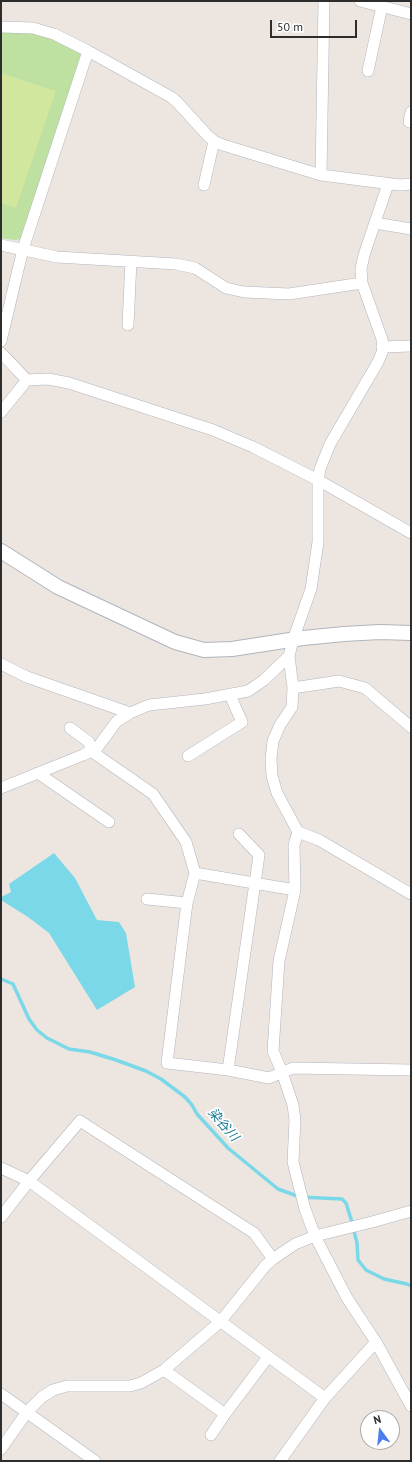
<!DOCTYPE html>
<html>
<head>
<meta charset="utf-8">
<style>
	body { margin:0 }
	#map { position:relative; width:412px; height:1462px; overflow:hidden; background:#ede6e0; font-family:"PT Sans",sans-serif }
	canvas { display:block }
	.frame { position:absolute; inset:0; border:2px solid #2d2d2d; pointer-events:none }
	.north { position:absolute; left:360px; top:1410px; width:40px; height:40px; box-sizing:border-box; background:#fff; border:1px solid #ababab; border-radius:50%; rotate:345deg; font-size:11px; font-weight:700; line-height:16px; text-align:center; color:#2d2d2d }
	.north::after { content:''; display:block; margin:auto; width:14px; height:18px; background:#4b7df0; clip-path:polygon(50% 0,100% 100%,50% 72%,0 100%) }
	.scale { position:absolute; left:270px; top:20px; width:87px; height:18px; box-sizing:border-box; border:2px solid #2d2d2d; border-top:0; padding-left:5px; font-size:12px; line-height:14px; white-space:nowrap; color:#2d2d2d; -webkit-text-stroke:3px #fff; paint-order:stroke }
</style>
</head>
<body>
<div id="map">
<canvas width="412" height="1462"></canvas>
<div class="frame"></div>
<div class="north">N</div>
<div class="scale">50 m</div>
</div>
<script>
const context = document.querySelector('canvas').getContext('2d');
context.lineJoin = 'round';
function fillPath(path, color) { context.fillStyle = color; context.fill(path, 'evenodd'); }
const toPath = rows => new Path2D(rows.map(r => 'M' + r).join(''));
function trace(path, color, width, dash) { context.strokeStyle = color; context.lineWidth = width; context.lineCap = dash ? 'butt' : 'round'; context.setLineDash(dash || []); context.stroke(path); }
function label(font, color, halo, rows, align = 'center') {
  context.font = font + ' "PT Sans","Noto Sans JP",sans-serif'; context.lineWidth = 3.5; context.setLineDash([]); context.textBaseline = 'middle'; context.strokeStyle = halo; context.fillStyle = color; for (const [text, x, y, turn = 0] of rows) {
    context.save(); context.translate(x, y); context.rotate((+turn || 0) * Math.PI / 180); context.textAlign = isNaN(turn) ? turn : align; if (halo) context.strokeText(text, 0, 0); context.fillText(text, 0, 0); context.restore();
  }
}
const green = toPath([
	[1,32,42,34,78,50,82,55,22,239,14,240,1,238]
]);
const pitch = toPath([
	[1,73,56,91,16,208,1,203]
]);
const water = toPath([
	[54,853,75,878,97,920,119,922,126,933,135,987,97,1010,49,933,28,917,1,900,1,897,11,892,9,884]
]);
const stream = toPath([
	[1,979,13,984,29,1019,37,1030,47,1038,69,1049,90,1052,116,1060,146,1071,161,1079,185,1097,192,1105,197,1114,228,1148,278,1189,300,1197,342,1199,346,1203,351,1219,357,1243,358,1260,366,1270,384,1279,407,1284,411,1286]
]);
const minor = toPath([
	[360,1,411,14],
	[1,27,33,28,43,31,54,34,88,51,171,97,177,102,208,136,214,141,223,145,321,175,400,185,411,184],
	[368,71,382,6],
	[409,122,411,112],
	[321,175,324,1],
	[388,184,364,255,361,269,362,283,382,339,383,350,378,362,330,444,320,469,318,480,318,542,311,589,293,640,289,656,293,688,292,707,280,725,273,741,271,759,272,776,277,793,298,832,319,840,411,894],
	[204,185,214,141],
	[375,223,411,229],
	[1,245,57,257,176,264,195,268,226,288,244,292,289,294,362,283],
	[128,325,131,261],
	[1,341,23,249,88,51],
	[382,347,411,346],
	[1,353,27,380,1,412],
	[27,380,48,379,69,383,213,430,253,447,318,480,411,533],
	[1,664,27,677,130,713,117,721,97,748,83,755,1,788],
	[293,688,339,681,365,688,411,727],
	[130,713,149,705,205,699,248,691,264,680,289,656],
	[70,728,89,742,91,751,153,794,186,842,195,873],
	[188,756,242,722,230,695],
	[38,773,109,822],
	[298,832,294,845,295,890,279,961,273,1051,282,1072,293,1105,295,1120,293,1162,305,1209,315,1236,347,1298,376,1342,411,1406],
	[295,890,195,873,187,903,167,1063,228,1070,269,1078,293,1068,411,1070],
	[147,899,187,903],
	[228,1070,259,855,239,834],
	[1,1168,29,1181,325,1398],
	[1,1217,29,1181,80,1121,254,1233,273,1259],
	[164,1370,225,1414,268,1357],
	[1,1394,95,1461],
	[211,1435,225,1414],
	[1,1449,27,1412,42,1397,53,1390,67,1386,130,1386,141,1383,164,1370,220,1322,266,1265,273,1259,295,1244,315,1236,372,1222,411,1211],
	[280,1461,325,1398,376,1342]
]);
const tertiary = toPath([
	[1,551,58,587,175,642,204,650,232,649,303,638,344,634,380,632,411,633]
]);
const waterNames = [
	["染谷川",223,1125,49]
];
fillPath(green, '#bee0a0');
fillPath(pitch, '#d0e79d');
fillPath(water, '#7ad8e8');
trace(stream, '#7ad8e8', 3.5);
trace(minor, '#b1b4bc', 12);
trace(tertiary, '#b1b4bc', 16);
trace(minor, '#fff', 11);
trace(tertiary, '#fff', 14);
label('italic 13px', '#167a98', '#fff', waterNames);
</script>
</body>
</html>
